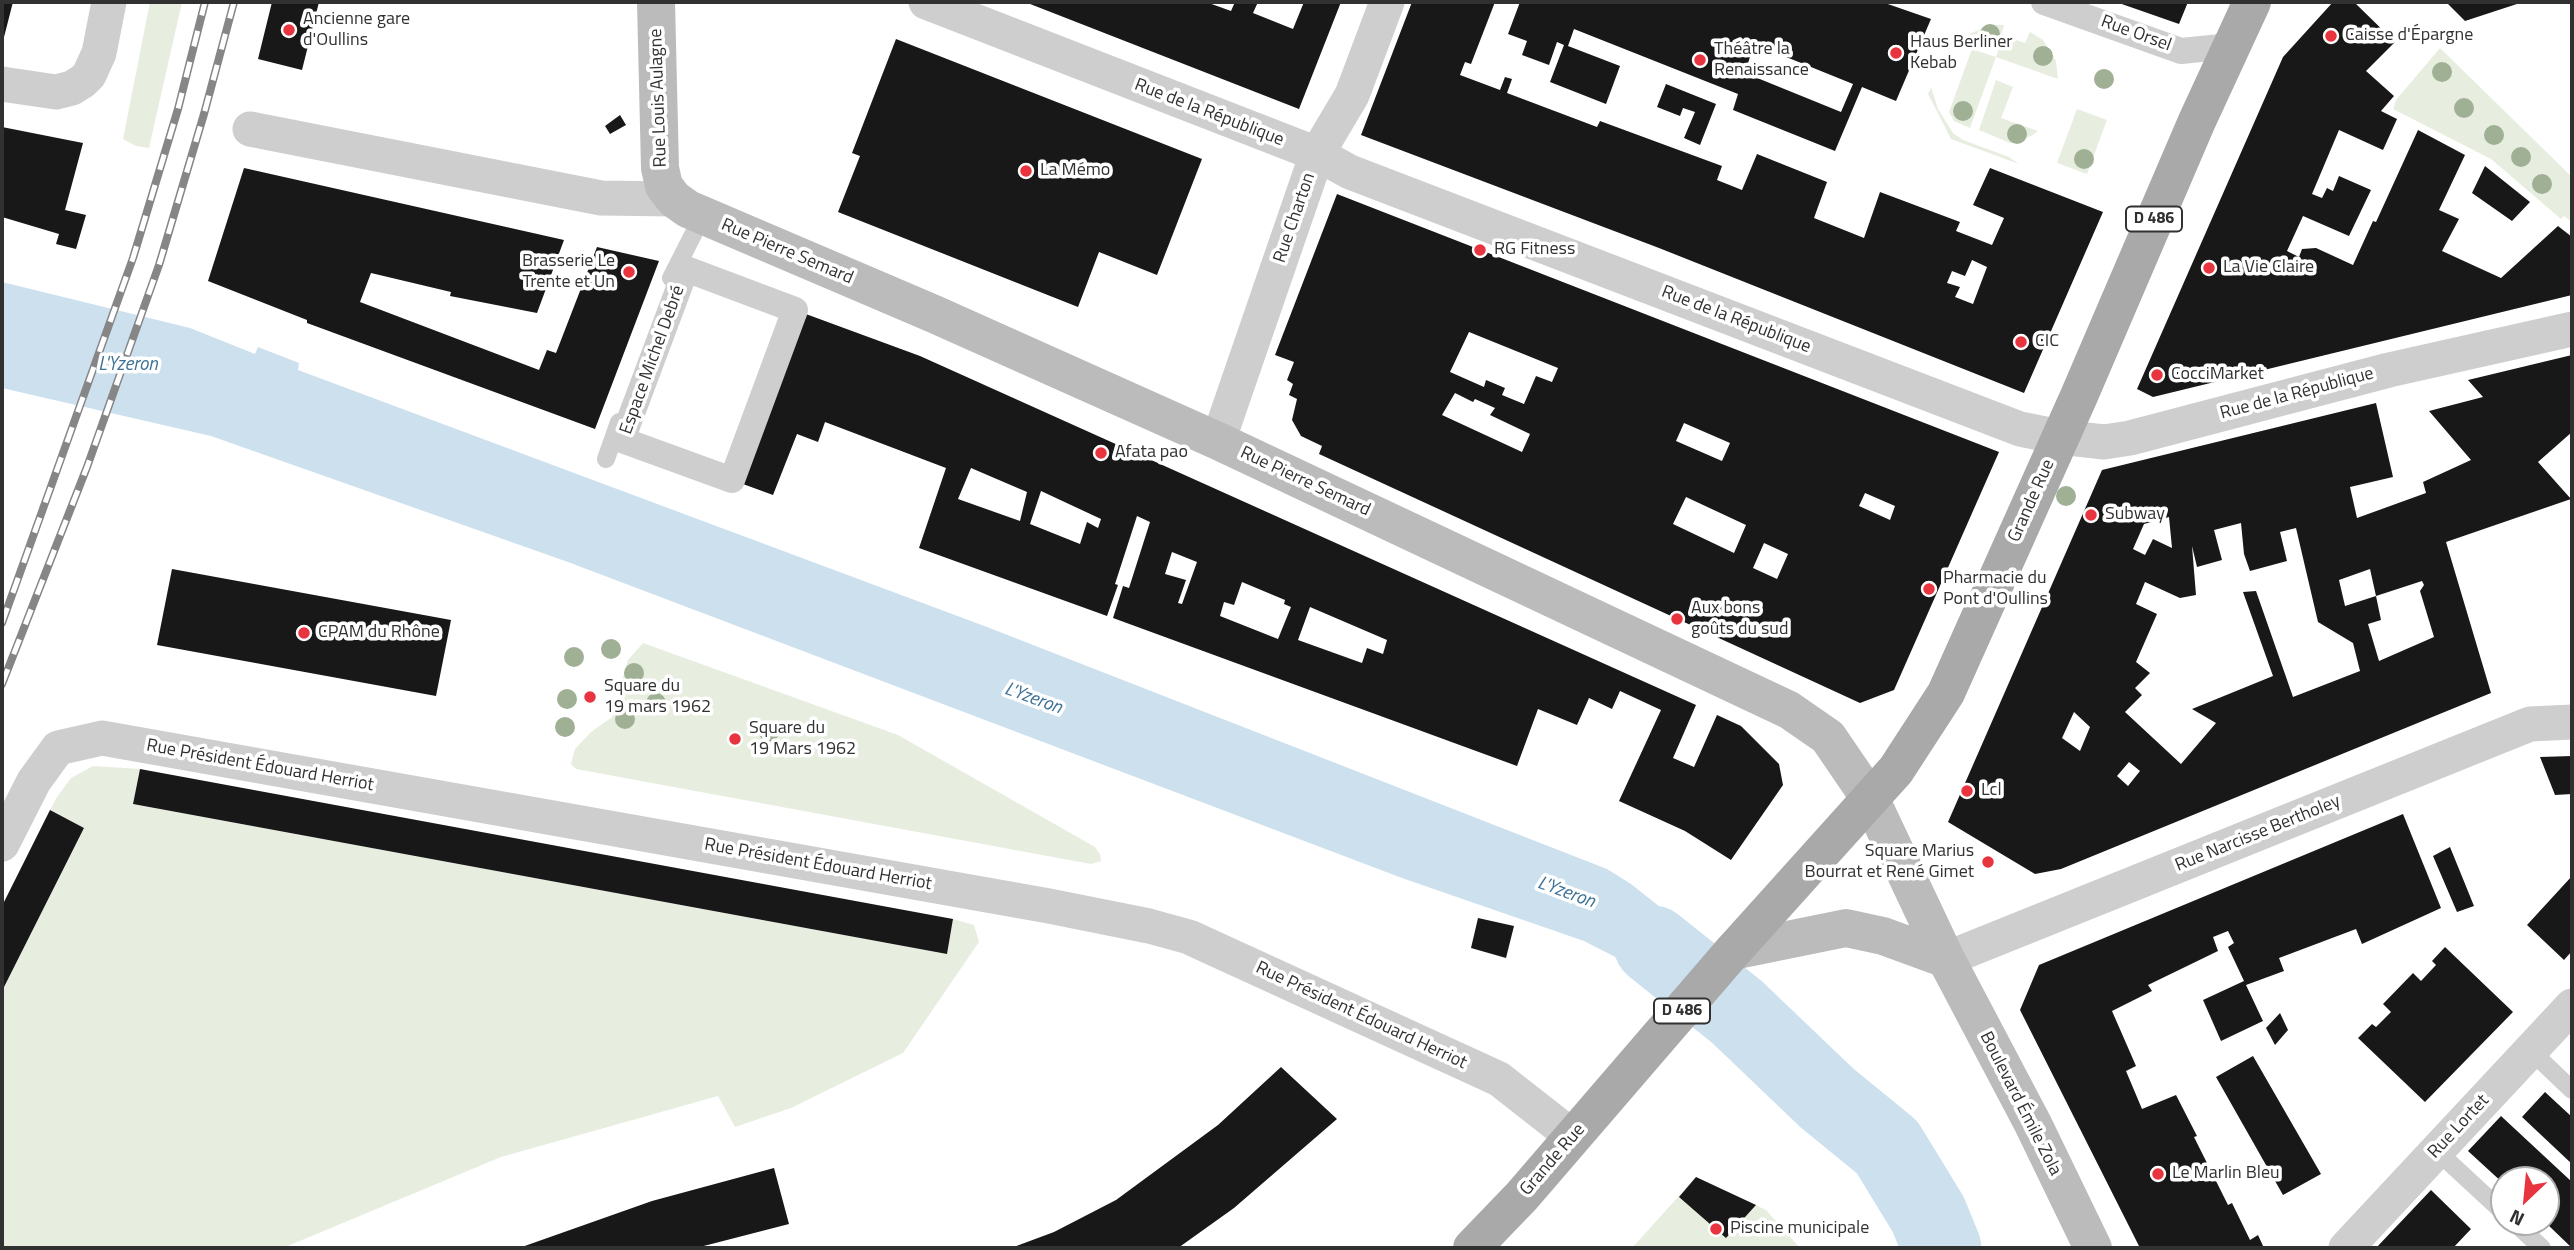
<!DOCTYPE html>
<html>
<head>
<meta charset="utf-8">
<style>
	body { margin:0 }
	#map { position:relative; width:2574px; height:1250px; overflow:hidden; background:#fff; font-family:"Titillium Web",sans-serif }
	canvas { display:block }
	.frame { position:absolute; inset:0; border:4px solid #313131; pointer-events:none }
	.north { position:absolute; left:2490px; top:1166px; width:70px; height:70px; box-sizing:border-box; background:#fff; border:2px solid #adadad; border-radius:50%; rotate:206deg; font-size:19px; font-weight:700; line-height:28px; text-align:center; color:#313131 }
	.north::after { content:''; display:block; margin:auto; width:24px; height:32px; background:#e8343e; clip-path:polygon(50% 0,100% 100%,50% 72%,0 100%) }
</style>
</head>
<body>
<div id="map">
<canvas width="2574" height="1250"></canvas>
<div class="frame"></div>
<div class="north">N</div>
</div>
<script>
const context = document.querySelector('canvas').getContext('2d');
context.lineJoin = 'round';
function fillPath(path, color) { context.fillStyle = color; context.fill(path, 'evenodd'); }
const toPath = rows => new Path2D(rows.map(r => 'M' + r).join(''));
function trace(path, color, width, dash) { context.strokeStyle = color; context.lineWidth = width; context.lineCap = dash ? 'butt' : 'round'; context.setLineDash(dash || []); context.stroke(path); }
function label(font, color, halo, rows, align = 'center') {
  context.font = font + ' "Titillium Web",sans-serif'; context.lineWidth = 7; context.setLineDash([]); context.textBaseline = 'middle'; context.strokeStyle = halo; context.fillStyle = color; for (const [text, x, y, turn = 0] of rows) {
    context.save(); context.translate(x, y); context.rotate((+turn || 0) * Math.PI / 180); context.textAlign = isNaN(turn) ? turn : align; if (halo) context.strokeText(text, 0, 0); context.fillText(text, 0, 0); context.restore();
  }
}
const green = toPath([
	[150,2,182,2,149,148,136,146,123,139],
	[1991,25,2004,25,2001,35,2025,43,2030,32,2043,40,2056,61,2058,79,1996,57,1970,128,1954,121,1949,112,1972,49,1996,57,2000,45,1969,34],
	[2440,48,2572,177,2572,222,2564,216,2561,219,2491,159,2393,109,2396,100],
	[1996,80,2013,87,2001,118,2038,131,2031,136,2010,143,1979,130],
	[1931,87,1938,109,1953,133,1963,140,2009,157,2019,164,1951,139,1928,94],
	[2077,109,2107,120,2087,174,2057,163],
	[643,643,898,735,1095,847,1100,854,1101,861,1091,864,576,769,571,764,575,749,591,732,612,717,628,660],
	[93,766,140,769,133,804,947,954,953,919,974,925,979,942,903,1053,791,1108,735,1127,718,1096,501,1157,283,1248,2,1248,2,991,84,828,50,810,57,797,71,778],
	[1696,1177,1766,1210,1800,1248,1632,1248]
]);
const water = toPath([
	[2,282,190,328,255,354,258,347,299,363,298,370,987,627,1607,869,1631,884,1665,911,1751,997,1725,1027,1637,968,1584,941,1402,878,568,562,211,436,2,388]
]);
const river = toPath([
	[1653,945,1737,1012,1827,1098,1887,1147,1928,1214,1942,1248]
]);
const building = toPath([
	[2,2,13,2,3,41,2,41],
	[272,2,319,2,302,70,258,59],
	[1025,2,1206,2,1231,11,1235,2,1258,2,1253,13,1293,29,1304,2,1341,2,1299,109],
	[1412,2,1495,2,1471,64,1465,62,1460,75,1500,90,1505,77,1512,79,1507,93,1597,127,1600,121,1722,166,1717,180,1742,190,1757,154,1827,182,1814,218,1864,238,1880,192,1960,222,1956,231,1992,245,2004,218,1973,205,1990,168,2103,212,2024,393,1659,248,1361,135],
	[1972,260,1987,267,1973,304,1955,297,1960,287,1947,283,1952,271,1965,276],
	[1520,2,1882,2,1931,19,1896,101,1862,87,1835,151,1733,110,1738,94,1574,29,1568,46,1620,66,1606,104,1550,82,1564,45,1557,42,1549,65,1522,55,1527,41,1508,34],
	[1754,44,1853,84,1841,112,1745,73],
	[2116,2,2188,2,2179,24],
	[2333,2,2354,2,2395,42,2366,71,2394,96,2381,111,2397,119,2383,150,2339,130,2312,194,2322,198,2327,188,2333,191,2339,176,2371,190,2349,236,2303,216,2287,251,2299,257,2302,249,2316,248,2353,265,2373,221,2376,222,2418,130,2465,155,2439,210,2459,219,2442,251,2501,278,2558,226,2572,237,2572,295,2153,397,2137,389,2283,57],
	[2446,2,2523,2,2465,21],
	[896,39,1202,159,1157,275,1099,252,1078,307,838,212,860,156,852,153],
	[1666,84,1716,104,1700,145,1684,138,1695,112,1683,108,1680,116,1657,107],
	[620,115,626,125,610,134,605,126],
	[2,127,83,143,65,210,86,215,76,249,56,244,59,234,2,217],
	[2485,166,2530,202,2512,221,2472,193],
	[244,168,564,240,537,313,450,296,451,292,371,273,360,302,539,370,547,350,556,353,597,247,659,261,595,429,307,323,307,320,208,281],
	[1337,194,1999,452,1894,690,1860,703,1319,454,1322,446,1301,436,1292,420,1297,399,1289,395,1293,384,1287,380,1294,362,1275,355],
	[1469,332,1558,368,1552,382,1536,376,1524,404,1502,395,1505,388,1486,380,1484,387,1450,372],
	[1455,393,1473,402,1475,399,1495,408,1490,415,1530,434,1522,452,1442,415],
	[1684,423,1730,443,1722,461,1676,441],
	[1865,493,1895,506,1890,520,1859,506],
	[1686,497,1746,525,1734,553,1673,524],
	[1764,543,1788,554,1777,579,1753,568],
	[795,310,920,356,1696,705,1673,758,1694,767,1717,715,1741,726,1779,764,1783,785,1731,860,1685,831,1619,801,1661,710,1620,691,1612,709,1589,698,1577,725,1538,709,1517,766,1113,618,1123,586,1129,588,1150,522,1137,516,1115,584,1118,585,1107,616,919,548,946,468,825,422,818,442,797,434,773,495,732,480],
	[971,468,1027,492,1020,521,958,499],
	[1041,491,1101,519,1098,528,1087,522,1080,544,1030,524],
	[1172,552,1197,562,1182,604,1178,603,1186,580,1165,574],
	[1242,582,1285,600,1284,604,1291,607,1278,639,1220,616,1224,602,1234,605],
	[1310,607,1387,640,1383,654,1367,648,1362,663,1298,640],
	[2572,355,2572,432,2538,462,2571,499,2446,542,2491,693,2061,869,2035,874,1948,822,2102,470,2376,403,2393,477,2350,487,2357,518,2426,493,2423,482,2471,460,2429,411,2483,397,2468,380],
	[2169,517,2172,548,2153,539,2145,555,2133,549,2144,524],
	[2241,523,2244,554,2250,571,2287,561,2280,532,2296,528,2318,622,2353,643,2360,671,2293,697,2256,591,2243,592,2273,676,2192,709,2216,723,2181,764,2125,712,2142,695,2135,688,2150,673,2136,662,2157,614,2136,604,2145,582,2180,598,2196,595,2192,546,2197,567,2222,560,2214,530],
	[2370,569,2376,596,2422,581,2424,585,2420,591,2434,637,2379,661,2368,624,2381,620,2376,596,2345,606,2339,580],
	[2074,712,2090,727,2080,751,2062,738],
	[2129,762,2140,771,2128,786,2117,776],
	[172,569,451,620,436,696,157,645],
	[2572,756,2572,794,2555,795,2540,757],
	[140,769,953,919,947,954,133,804],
	[50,810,84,828,2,991,2,906],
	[2403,814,2441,908,2362,944,2356,929,2279,958,2284,971,2246,985,2263,1021,2221,1041,2203,1000,2244,981,2228,947,2234,943,2228,931,2213,937,2218,951,2148,985,2152,991,2112,1011,2136,1066,2126,1071,2142,1109,2176,1095,2197,1136,2194,1137,2228,1205,2232,1203,2250,1240,2258,1235,2264,1248,2140,1248,2020,1010,2039,965],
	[2450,847,2474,906,2457,912,2433,856],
	[2572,876,2572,951,2564,960,2527,925],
	[1478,918,1514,926,1506,958,1471,948],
	[2445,947,2513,1012,2425,1102,2358,1038,2372,1024,2376,1027,2391,1012,2383,1004,2413,973,2421,981,2436,965,2432,961],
	[2280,1013,2288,1030,2275,1045,2266,1028],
	[2253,1056,2321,1174,2283,1195,2216,1077],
	[1281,1067,1337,1119,1234,1208,1178,1248,1011,1248,1054,1232,1116,1200,1218,1125],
	[2545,1092,2572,1117,2572,1164,2522,1117],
	[2501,1116,2572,1182,2572,1248,2546,1223,2546,1180,2504,1180,2504,1184,2468,1151],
	[774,1168,789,1224,696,1248,519,1248,652,1201],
	[1696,1177,1756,1205,1726,1238,1679,1197],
	[2431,1190,2471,1229,2453,1248,2376,1248]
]);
const service = toPath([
	[671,278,702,217],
	[606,459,619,422],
	[2530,1050,2572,1090],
	[2437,1151,2504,1213],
	[2514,1222,2542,1248]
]);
const pedestrian = toPath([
	[2044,2,2181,51,2231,46],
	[686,269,795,310,732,480,622,440,686,269]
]);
const minor = toPath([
	[926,2,1317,154,1350,172,2020,429,2060,437,2104,442,2130,438,2389,370,2572,329],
	[2,84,56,92,72,88,83,81,89,75,99,53,109,2],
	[250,129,601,198,674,199],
	[1218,441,1317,154,1352,95,1387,2],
	[2,844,34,781,58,748,102,738,1049,906,1149,926,1189,937,1499,1079,1573,1137],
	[1946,959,2530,724,2572,722],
	[2346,1248,2572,1006]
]);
const secondary = toPath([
	[656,2,660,168,664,186,674,199,688,209,934,314,1218,441,1789,710,1828,737,1871,800,1946,959,2033,1124,2093,1248],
	[1733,951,1846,928,1883,936,1946,959]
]);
const primary = toPath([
	[1472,1248,1522,1196,1733,951,1896,770,1946,693,2079,396,2197,121,2252,2]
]);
const rail = toPath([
	[2,623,133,258,178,109,205,2],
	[2,684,87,467,159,265,204,114,234,2]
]);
const trees = [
	[1990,34],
	[2043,56],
	[2442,72],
	[2104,79],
	[2464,108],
	[1963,111],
	[2017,134],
	[2494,135],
	[2521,157],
	[2084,159],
	[2542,184],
	[2066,496],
	[611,649],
	[574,657],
	[634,673],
	[567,699],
	[656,703],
	[625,719],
	[565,727],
	[769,732]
];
const markers = [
	[289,30,7,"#e8343e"],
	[2331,36,7,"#e8343e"],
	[1896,53,7,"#e8343e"],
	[1700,60,7,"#e8343e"],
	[1026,171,7,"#e8343e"],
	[1480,250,7,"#e8343e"],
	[2209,268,7,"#e8343e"],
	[629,272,7,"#e8343e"],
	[2021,342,7,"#e8343e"],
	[2157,375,7,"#e8343e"],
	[1101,453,7,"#e8343e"],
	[2091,515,7,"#e8343e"],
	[1929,589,7,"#e8343e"],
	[1677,619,7,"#e8343e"],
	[304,633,7,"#e8343e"],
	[590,697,7,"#e8343e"],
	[735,739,7,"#e8343e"],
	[1967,791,7,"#e8343e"],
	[1988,862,7,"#e8343e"],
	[2158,1174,7,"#e8343e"],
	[1716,1229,7,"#e8343e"]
];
const shields = [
	[2154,219,56],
	[1682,1011,56]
];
const shieldNames = [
	["D 486",2154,219],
	["D 486",1682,1011]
];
const poiNames = [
	["Ancienne gare",303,20],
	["d'Oullins",303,41],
	["Caisse d'Épargne",2345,36],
	["Haus Berliner",1910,43],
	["Kebab",1910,64],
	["Théâtre la",1714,50],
	["Renaissance",1714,71],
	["La Mémo",1040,171],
	["RG Fitness",1494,250],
	["Brasserie Le",615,262,"right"],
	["Trente et Un",615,283,"right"],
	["La Vie Claire",2223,268],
	["CIC",2035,342],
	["CocciMarket",2171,375],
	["Afata pao",1115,453],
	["Subway",2105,515],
	["Pharmacie du",1943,579],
	["Pont d'Oullins",1943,600],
	["Aux bons",1691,609],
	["goûts du sud",1691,630],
	["CPAM du Rhône",318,633],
	["Square du",604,687],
	["19 mars 1962",604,708],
	["Square du",749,729],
	["19 Mars 1962",749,750],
	["Lcl",1981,791],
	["Square Marius",1974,852,"right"],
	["Bourrat et René Gimet",1974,873,"right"],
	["Le Marlin Bleu",2172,1174],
	["Piscine municipale",1730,1229]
];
const streetNames = [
	["Rue Orsel",2136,34,20],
	["Rue Louis Aulagne",659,98,-92],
	["Rue de la République",1209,113,21],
	["Rue Charton",1295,218,-71],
	["Rue Pierre Semard",787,252,23],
	["Rue de la République",1736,320,21],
	["Espace Michel Debré",653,360,-70],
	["Rue de la République",2297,394,-15],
	["Rue Pierre Semard",1305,482,25],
	["Grande Rue",2032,501,-66],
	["Rue Président Édouard Herriot",260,766,10],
	["Rue Narcisse Bertholey",2258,834,-22],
	["Rue Président Édouard Herriot",818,865,10],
	["Rue Président Édouard Herriot",1361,1016,25],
	["Boulevard Émile Zola",2020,1104,63],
	["Rue Lortet",2459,1127,-47],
	["Grande Rue",1553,1160,-49]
];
const waterNames = [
	["L'Yzeron",128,365],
	["L'Yzeron",1033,699,20],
	["L'Yzeron",1566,893,20]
];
fillPath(green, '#e7eee0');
fillPath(water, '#cce0ee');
trace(river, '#cce0ee', 79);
fillPath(building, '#181818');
trace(service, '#cecece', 18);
trace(pedestrian, '#cecece', 26);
trace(minor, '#cecece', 35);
trace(secondary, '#bbb', 38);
trace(primary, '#a9a9a9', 38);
trace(rail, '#868686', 8);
trace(rail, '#fff', 5, [16]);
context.fillStyle = '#a0b094';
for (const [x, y] of trees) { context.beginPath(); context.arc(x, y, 10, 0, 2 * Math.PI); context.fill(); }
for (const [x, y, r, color] of markers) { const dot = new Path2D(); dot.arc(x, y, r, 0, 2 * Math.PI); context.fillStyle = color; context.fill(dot); trace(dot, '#fff', 2.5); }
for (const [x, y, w] of shields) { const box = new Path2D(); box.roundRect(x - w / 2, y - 12.5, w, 25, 5); context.fillStyle = '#fff'; context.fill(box); trace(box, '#313131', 2); }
label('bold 16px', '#313131', null, shieldNames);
label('18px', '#313131', '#fff', poiNames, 'left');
label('18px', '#313131', '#fff', streetNames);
label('italic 19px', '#3d7296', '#fff', waterNames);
</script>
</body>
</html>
